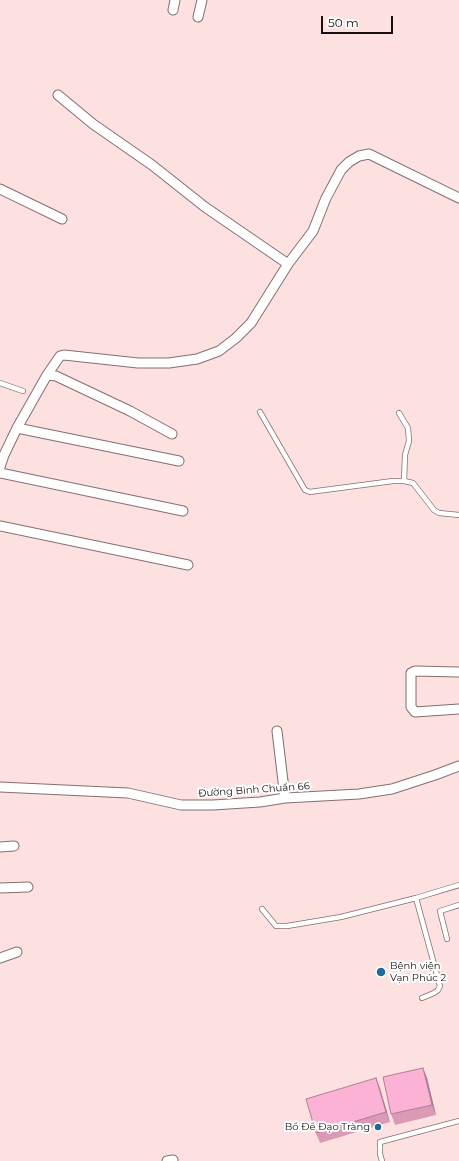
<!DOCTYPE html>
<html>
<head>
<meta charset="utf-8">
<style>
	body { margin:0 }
	#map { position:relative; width:459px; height:1161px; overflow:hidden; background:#fde1e1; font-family:Montserrat,sans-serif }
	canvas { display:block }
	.scale { position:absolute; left:321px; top:16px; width:72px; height:18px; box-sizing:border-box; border:2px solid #190f10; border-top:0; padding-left:5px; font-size:12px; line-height:14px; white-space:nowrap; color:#190f10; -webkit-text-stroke:3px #fff; paint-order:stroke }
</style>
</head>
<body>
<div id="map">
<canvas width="459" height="1161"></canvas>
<div class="scale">50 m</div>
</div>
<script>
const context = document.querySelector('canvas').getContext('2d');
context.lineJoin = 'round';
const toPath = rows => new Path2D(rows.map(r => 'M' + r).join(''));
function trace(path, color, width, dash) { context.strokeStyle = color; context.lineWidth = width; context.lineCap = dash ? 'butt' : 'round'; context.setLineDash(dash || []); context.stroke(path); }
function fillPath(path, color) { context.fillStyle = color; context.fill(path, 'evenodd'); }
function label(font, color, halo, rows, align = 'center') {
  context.font = font + ' Montserrat,sans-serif'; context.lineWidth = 4; context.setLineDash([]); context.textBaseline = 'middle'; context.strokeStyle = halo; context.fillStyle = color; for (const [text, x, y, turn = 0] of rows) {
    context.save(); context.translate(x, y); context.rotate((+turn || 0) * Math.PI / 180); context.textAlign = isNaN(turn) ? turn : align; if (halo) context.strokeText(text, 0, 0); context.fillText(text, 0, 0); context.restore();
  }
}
const service = toPath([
	[0,383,23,391],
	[260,412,305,490,310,492,317,491,393,481,404,481,413,483,434,510,439,513,459,515],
	[399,413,408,428,409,441,405,455,404,481],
	[416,898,440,986,438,990,434,993,422,998],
	[262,909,276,926,287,926,341,917,416,898,459,885],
	[447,939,440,911,459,905],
	[382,1161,380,1154,380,1142,459,1121]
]);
const minor = toPath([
	[173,10,175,0],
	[198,17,202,0],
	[58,95,93,124,152,165,205,207,288,264],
	[0,189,62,219],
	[47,375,60,356,64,355,138,363,169,363,197,359,219,351,236,338,251,323,288,264,313,231,326,198,341,170,349,162,359,156,369,154,459,198],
	[17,428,179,461],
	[0,467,4,455,17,428,47,375,56,376,130,411,172,434],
	[0,473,183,511],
	[0,526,188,565],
	[459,672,415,671,411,673,411,707,415,712,459,709],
	[277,731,285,798],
	[0,787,128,793,181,805,213,805,260,802,285,798,359,794,392,789,435,775,459,766],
	[0,847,14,846],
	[0,888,28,887],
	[0,958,17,952],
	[167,1161,173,1160]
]);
const wall = toPath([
	[423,1068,427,1078,436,1115,395,1125,391,1114],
	[376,1078,390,1122,320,1143,316,1133]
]);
const shadedWall = toPath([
	[423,1068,427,1078,436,1115,432,1105],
	[376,1078,380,1088,390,1122,386,1112]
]);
const building = toPath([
	[423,1068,432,1105,391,1114,383,1077,423,1068],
	[376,1078,386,1112,316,1133,306,1099,376,1078]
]);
const markers = [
	[381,972,5,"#1a6c9d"],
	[378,1127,4,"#1a6c9d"]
];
const streetNames = [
	["Đường Bình Chuẩn 66",254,790,-4]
];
const poiNames = [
	["Bệnh viện",390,966],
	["Vạn Phúc 2",390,978],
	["Bồ Đề Đạo Tràng",370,1127,"right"]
];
trace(service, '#866d6e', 6);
trace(minor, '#866d6e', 11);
trace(service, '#fff', 4.5);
trace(minor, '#fff', 9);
fillPath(wall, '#d999b7');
fillPath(shadedWall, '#b07d95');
fillPath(building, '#fcb2d5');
trace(building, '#b07d95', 1);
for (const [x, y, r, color] of markers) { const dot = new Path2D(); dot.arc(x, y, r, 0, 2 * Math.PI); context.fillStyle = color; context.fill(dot); trace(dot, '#fff', 1.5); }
label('10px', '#190f10', '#fff', streetNames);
label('10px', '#190f10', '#fff', poiNames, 'left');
</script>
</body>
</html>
